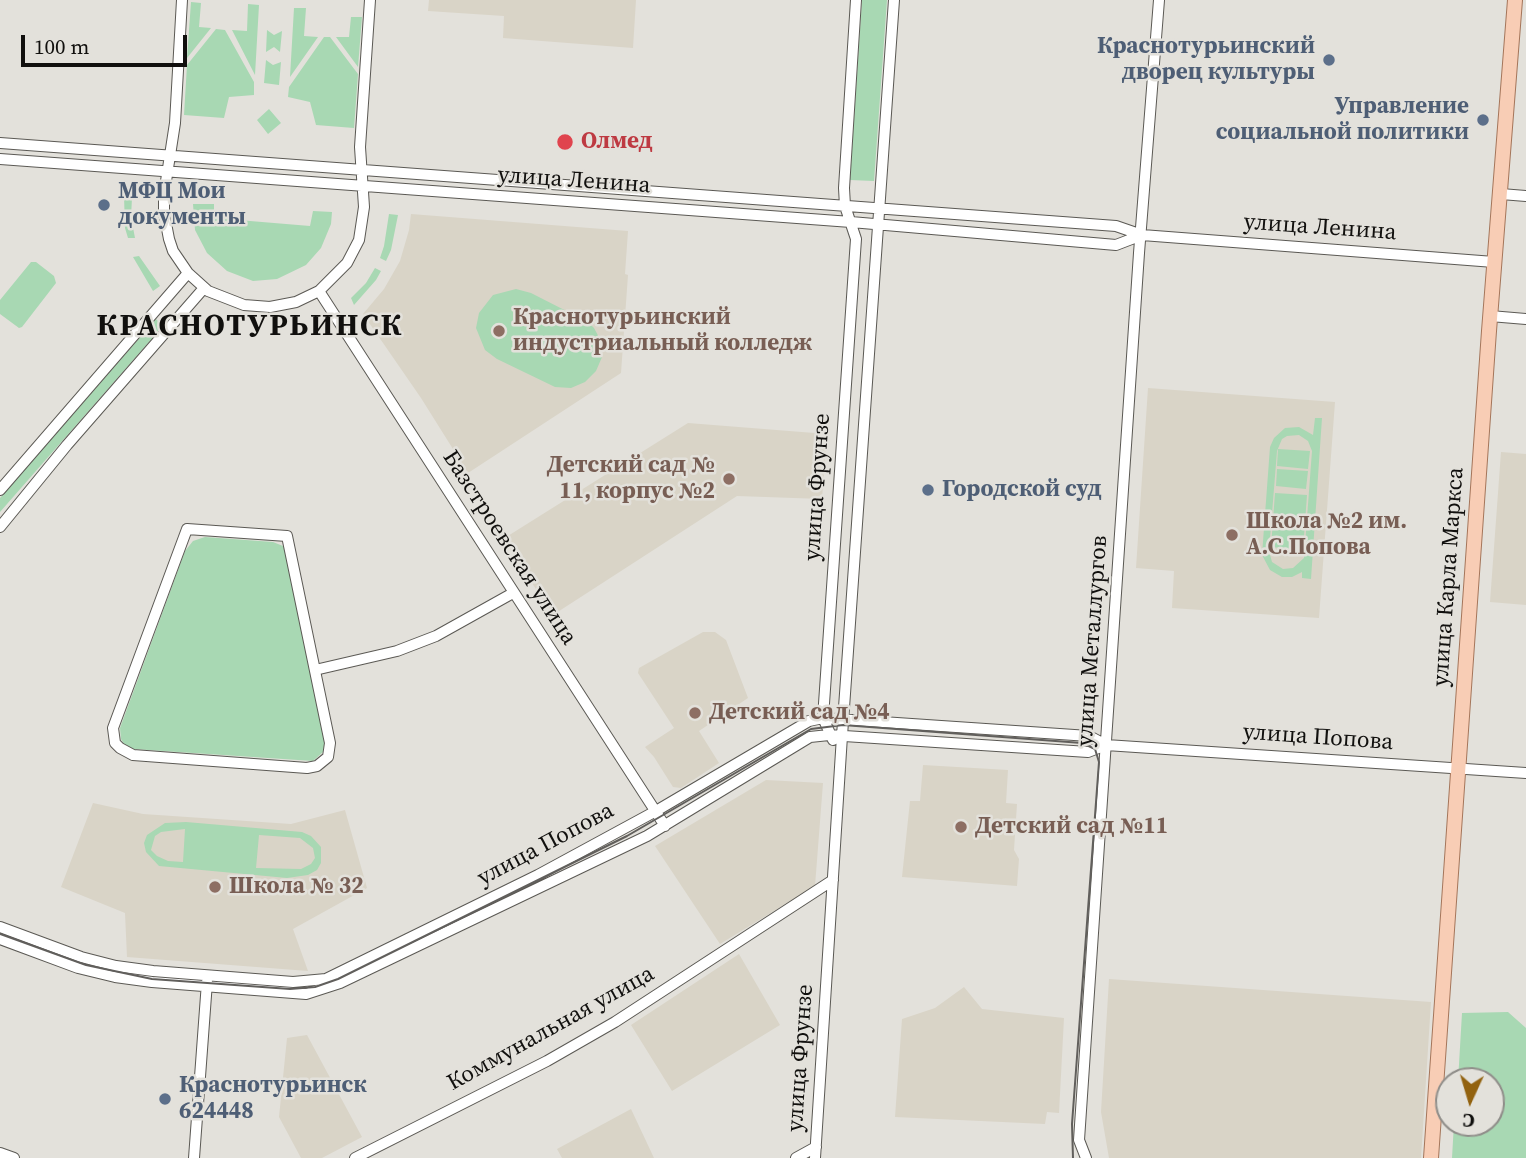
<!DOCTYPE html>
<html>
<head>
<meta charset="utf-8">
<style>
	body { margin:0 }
	#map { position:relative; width:1526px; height:1158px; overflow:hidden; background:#e3e1db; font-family:"Source Serif 4",serif }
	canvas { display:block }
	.north { position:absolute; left:1435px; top:1067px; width:70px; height:70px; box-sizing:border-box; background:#e3e1db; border:2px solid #8f8d89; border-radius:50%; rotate:184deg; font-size:19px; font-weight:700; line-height:28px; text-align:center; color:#11100e }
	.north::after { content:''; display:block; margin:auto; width:24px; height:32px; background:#92620f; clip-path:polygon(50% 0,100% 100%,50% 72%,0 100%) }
	.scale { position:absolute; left:21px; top:35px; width:166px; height:32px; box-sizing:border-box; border:4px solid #11100e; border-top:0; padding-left:9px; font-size:21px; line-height:24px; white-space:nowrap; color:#11100e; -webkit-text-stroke:5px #e3e1db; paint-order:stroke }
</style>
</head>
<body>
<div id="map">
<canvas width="1526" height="1158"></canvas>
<div class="north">С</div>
<div class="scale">100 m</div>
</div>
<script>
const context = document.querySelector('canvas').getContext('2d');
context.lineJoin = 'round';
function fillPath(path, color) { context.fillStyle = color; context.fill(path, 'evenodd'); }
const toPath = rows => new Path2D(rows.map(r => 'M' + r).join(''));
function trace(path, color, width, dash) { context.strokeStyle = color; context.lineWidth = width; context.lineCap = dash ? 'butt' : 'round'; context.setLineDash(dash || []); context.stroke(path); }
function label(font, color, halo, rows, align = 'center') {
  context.font = font + ' "Source Serif 4",serif'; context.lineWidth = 5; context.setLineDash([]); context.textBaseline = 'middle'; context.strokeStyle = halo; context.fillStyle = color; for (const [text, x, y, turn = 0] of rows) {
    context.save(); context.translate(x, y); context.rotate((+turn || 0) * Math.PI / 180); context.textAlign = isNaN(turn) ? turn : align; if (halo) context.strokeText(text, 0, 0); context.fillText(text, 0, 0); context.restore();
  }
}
const built = toPath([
	[429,0,636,0,633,48,503,38,504,16,428,11],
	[411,214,628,231,625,274,628,275,621,373,468,473,421,398,363,314,384,289,400,261,409,230],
	[1148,388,1335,402,1319,618,1172,608,1174,571,1136,568],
	[688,423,827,434,822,499,737,496,553,615,503,539],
	[1501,452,1526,454,1526,605,1490,602],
	[703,632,715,632,726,640,748,698,699,731,719,763,681,788,673,787,654,757,645,747,674,728,638,673,639,668],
	[923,765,1008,770,1006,803,1017,804,1014,850,1019,859,1017,886,902,877,910,801,920,801],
	[766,780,823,783,815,886,720,944,655,846],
	[93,803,143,814,291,824,345,810,367,888,293,929,308,971,127,957,125,913,61,887],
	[739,954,780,1025,672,1091,631,1025],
	[1109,979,1431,1002,1421,1158,1109,1158,1101,1112],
	[964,987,982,1009,1064,1018,1059,1113,1047,1112,1045,1124,895,1117,902,1019,935,1008],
	[307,1035,362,1137,322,1158,301,1158,279,1117,287,1038],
	[631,1109,654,1158,562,1158,557,1149]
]);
const green = toPath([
	[862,0,887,0,874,181,850,180],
	[191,2,201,3,199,27,211,28,187,58],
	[248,4,259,5,255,75,232,30,247,31],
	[294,8,306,8,304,36,318,37,290,77],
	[351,17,362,17,358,67,336,37,349,37],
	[216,29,225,30,254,82,254,95,229,97,224,118,184,115,187,65],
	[267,30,274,35,282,31,280,52,274,47,266,52],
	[324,37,330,37,358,74,354,128,316,125,310,102,288,97,289,87],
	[266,60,273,65,281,62,279,85,264,83],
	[269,109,281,123,268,134,257,120],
	[124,196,132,198,131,217,135,238,128,238,125,228],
	[193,204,214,204,214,218,310,226,313,211,332,212,331,224,321,248,306,265,277,279,253,281,227,271,207,253,195,230],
	[389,214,398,215,391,250,386,261,380,258,384,246],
	[139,256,160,286,153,291,133,257],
	[31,262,36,262,54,276,56,283,22,327,19,328,0,314,0,300],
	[375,268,381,271,376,280,354,305,351,298,366,283],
	[516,289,531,293,588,322,594,328,601,341,602,357,596,371,585,382,571,388,555,387,497,359,485,350,476,328,479,313,493,295],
	[156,319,163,326,0,512,0,498],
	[1315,418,1322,418,1311,579,1302,578,1302,572,1292,577,1282,577,1270,570,1262,555,1270,447,1274,438,1285,428,1299,427,1313,435],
	[1299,435,1308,441,1312,451,1304,558,1293,568,1283,569,1272,562,1269,551,1277,451,1282,439,1287,436],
	[1278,449,1310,451,1308,469,1277,466],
	[1277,469,1308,471,1306,489,1276,486],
	[1275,493,1307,495,1303,550,1271,547],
	[205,537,273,542,283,546,285,550,325,740,323,752,313,761,133,749,124,744,121,739,120,728,185,551,193,541],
	[186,822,302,832,311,836,321,847,321,863,317,870,308,875,287,878,159,866,146,852,144,843,147,835,165,823],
	[185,829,183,862,168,861,157,856,151,850,155,836,161,832],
	[259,835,300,838,313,848,315,858,311,864,301,869,256,868],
	[1508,1012,1526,1028,1526,1158,1452,1158,1454,1123,1491,1123,1491,1081,1458,1081,1462,1013]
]);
const minor = toPath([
	[182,0,175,123,164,194,164,213,169,239,173,251,188,273,208,291,244,305,270,307,296,302,319,291,347,263,359,240,364,207,360,147,370,0],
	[0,143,1116,226,1142,235,1494,262],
	[0,159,851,222,1116,245,1142,235],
	[1501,194,1526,196],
	[319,291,665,826],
	[1490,316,1526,319],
	[0,490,188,273],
	[0,527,67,445,204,288],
	[187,529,287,536,330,743,328,757,317,766,307,768,133,755,120,748,115,743,113,728,187,529],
	[315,670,397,651,436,636,513,593],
	[833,740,823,718,856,239,845,206,844,188,856,0],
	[0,927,81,957,116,966,153,971,293,982,326,979,538,875,656,811,809,721,823,718,1089,736,1106,745,1526,773],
	[0,939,78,968,115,977,152,982,306,994,340,983,647,836,810,737,829,735,1088,752,1106,745],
	[0,1153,14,1158],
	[194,1158,207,982],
	[355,1158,547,1061,615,1022,833,880],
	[796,1158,816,1147],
	[815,1158,842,736,894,0],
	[1086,1158,1079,1140,1139,253,1159,0]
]);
const major = toPath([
	[1431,1158,1489,331,1515,0]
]);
const tram = toPath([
	[0,934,86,965,152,979,290,989,315,987,338,979,627,836,811,729,843,725,1082,743,1095,749,1099,762,1072,1124,1073,1158]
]);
const markers = [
	[1329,60,7,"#5c6f8a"],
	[1483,120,7,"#5c6f8a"],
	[565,142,9,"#e0444e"],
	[104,205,7,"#5c6f8a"],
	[499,331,7,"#8d6e63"],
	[729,479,7,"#8d6e63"],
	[928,490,7,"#5c6f8a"],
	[1232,535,7,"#8d6e63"],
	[695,713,7,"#8d6e63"],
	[961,827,7,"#8d6e63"],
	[215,887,7,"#8d6e63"],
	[165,1099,7,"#5c6f8a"]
];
const serviceNames = [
	["Краснотурьинский",1315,47,"right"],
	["дворец культуры",1315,73,"right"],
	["Управление",1469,107,"right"],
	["социальной политики",1469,133,"right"],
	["МФЦ Мои",118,192],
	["документы",118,218],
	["Городской суд",942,490],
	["Краснотурьинск",179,1086],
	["624448",179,1112]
];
const healthNames = [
	["Олмед",581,142]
];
const streetNames = [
	["улица Ленина",574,181,4],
	["улица Ленина",1320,228,4],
	["улица Фрунзе",818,487,-86],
	["Базстроевская улица",509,548,57],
	["улица Карла Маркса",1449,577,-86],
	["улица Металлургов",1093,641,-86],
	["улица Попова",1318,738,4],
	["улица Попова",546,845,-28],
	["Коммунальная улица",551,1029,-29],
	["улица Фрунзе",801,1058,-86]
];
const educationNames = [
	["Краснотурьинский",513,318],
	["индустриальный колледж",513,344],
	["Детский сад №",715,466,"right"],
	["11, корпус №2",715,492,"right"],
	["Школа №2 им.",1246,522],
	["А.С.Попова",1246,548],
	["Детский сад №4",709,713],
	["Детский сад №11",975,827],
	["Школа № 32",229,887]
];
const districtNames = [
	["КРАСНОТУРЬИНСК",250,327]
];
fillPath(built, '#d9d4c7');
fillPath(green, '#a8d8b3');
trace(minor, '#5b5954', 12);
trace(major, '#a4755a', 16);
trace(minor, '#fff', 10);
trace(major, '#f8cdb5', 14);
trace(tram, '#615f5c', 2);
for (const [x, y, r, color] of markers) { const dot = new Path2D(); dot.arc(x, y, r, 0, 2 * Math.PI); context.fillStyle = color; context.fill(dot); trace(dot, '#e3e1db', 2.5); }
label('bold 23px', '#4e5e75', '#e3e1db', serviceNames, 'left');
label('bold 23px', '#be3a42', '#e3e1db', healthNames, 'left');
label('23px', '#11100e', '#e3e1db', streetNames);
label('bold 23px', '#785e54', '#e3e1db', educationNames, 'left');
context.letterSpacing = '2px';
label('bold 30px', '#11100e', '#e3e1db', districtNames);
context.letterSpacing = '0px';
</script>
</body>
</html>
